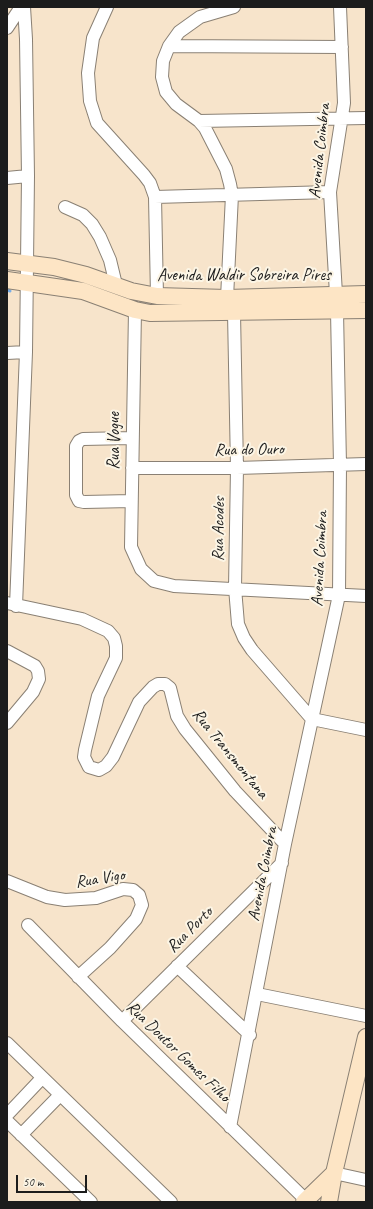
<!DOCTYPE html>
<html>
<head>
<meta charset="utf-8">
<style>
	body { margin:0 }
	#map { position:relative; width:373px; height:1209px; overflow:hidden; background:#f7e4cb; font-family:Caveat,sans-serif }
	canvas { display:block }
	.frame { position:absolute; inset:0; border:8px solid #1c1c1c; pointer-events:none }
	.scale { position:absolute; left:16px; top:1175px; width:71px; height:18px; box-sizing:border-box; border:2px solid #1c1c1c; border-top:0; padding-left:5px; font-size:12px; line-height:14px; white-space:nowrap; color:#1c1c1c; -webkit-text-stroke:3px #fcf5e5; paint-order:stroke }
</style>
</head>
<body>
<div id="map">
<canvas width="373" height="1209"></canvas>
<div class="frame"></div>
<div class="scale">50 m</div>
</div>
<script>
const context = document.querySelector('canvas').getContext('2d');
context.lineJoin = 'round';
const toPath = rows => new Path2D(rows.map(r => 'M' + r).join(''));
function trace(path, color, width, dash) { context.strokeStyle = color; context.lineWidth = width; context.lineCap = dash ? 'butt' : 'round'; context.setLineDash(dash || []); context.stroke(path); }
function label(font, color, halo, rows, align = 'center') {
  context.font = font + ' Caveat,sans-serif'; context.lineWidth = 4; context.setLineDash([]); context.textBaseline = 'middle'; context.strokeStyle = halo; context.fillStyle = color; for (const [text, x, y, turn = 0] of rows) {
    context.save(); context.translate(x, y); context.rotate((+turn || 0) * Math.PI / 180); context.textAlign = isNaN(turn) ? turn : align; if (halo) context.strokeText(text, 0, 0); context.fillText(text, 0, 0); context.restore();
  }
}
const stream = toPath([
	[7,290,10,291]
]);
const street = toPath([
	[107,7,93,38,88,73,90,101,97,123,144,175,150,183,155,197,157,296],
	[7,28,21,7],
	[169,46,342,47],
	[199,121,366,118],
	[7,178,28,176],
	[155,197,330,192],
	[65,207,83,215,92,224,100,237,110,260,116,285],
	[227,298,232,195,230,184,226,169,205,128,199,121,176,104,166,92,162,77,163,61,169,46,179,32,200,17,234,7],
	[135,310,131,547,141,569,154,581,174,586,366,596],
	[234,313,237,468,235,588,238,624,244,638,252,650,312,719,366,730],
	[7,353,26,352],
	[132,468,237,468,366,464],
	[131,501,84,502,79,501,76,495,76,446,79,441,83,439,131,438],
	[7,603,82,619,108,631,114,638,116,646,116,658,98,696,85,750,84,757,89,767,99,770,106,766,113,757,139,702,153,687,158,684,165,684,170,688,177,716,185,729,235,791,285,844],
	[16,606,26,352,28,176,26,39,24,7],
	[7,651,35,666,38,671,39,679,33,692,7,723],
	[7,881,47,897,65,900,96,898,123,889,133,890,139,895,142,905,136,919,110,948,78,977],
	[28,925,122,1021,306,1200],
	[177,966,250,1035],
	[257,994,366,1016],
	[122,1021,282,863],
	[7,1043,171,1202],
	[7,1115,42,1078],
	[7,1121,91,1202],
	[230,1127,285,844,339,595,340,465,337,311,330,192,344,103,340,7],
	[21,1135,60,1095],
	[334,1173,366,1180]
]);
const secondary = toPath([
	[7,261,54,267,86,275,131,291,157,296,227,298,366,294],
	[7,280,83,291,135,310,150,313,366,310],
	[304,1202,334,1173],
	[329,1202,334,1173,366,1037]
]);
const streetNames = [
	["Avenida Coimbra",320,151,-84],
	["Avenida Waldir Sobreira Pires",244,276],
	["Rua Vogue",115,441,-90],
	["Rua do Ouro",249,450,-1],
	["Rua Acodes",219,529,-89],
	["Avenida Coimbra",320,559,-87],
	["Rua Transmontana",230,754,51],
	["Avenida Coimbra",263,874,-79],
	["Rua Vigo",100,879,-9],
	["Rua Porto",190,930,-45],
	["Rua Doutor Gomes Filho",178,1052,44]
];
trace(stream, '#78ade6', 3);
trace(street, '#8a8074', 14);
trace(secondary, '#8a8074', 18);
trace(street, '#fff', 12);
trace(secondary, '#fde5c5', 16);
label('17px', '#1c1c1c', '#fcf5e5', streetNames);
</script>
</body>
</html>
